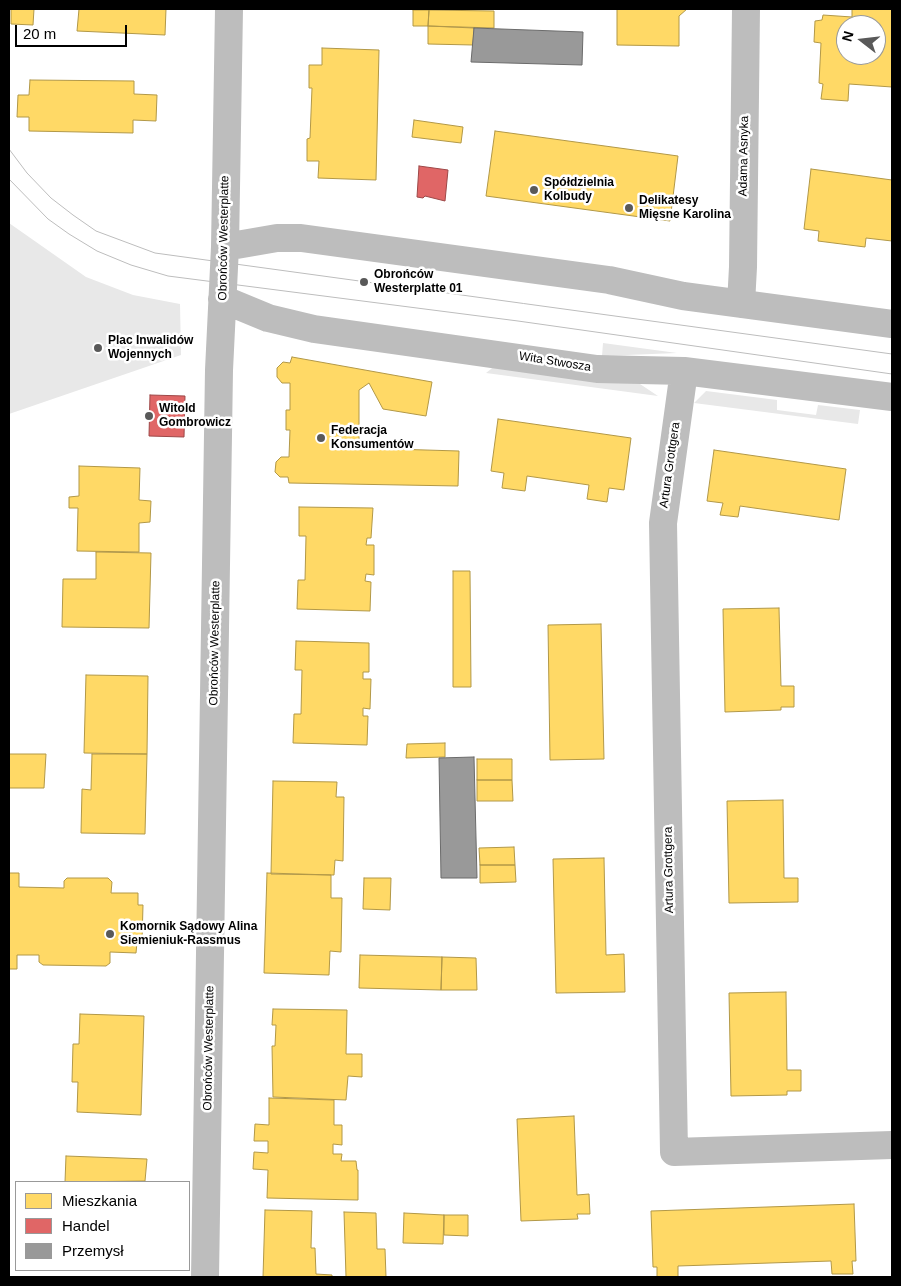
<!DOCTYPE html>
<html>
<head>
<meta charset="utf-8">
<style>
	body { margin:0 }
	#map { position:relative; width:901px; height:1286px; overflow:hidden; background:#fff; font-family:Arial,sans-serif }
	canvas { display:block }
	.frame { position:absolute; inset:0; border:10px solid #000; pointer-events:none }
	.legend { position:absolute; left:15px; top:1181px; width:175px; height:90px; box-sizing:border-box; background:#fff; border:1px solid #999; margin:0; padding:6px 9px; list-style:none; font-size:15px; color:#000 }
	.legend li { display:flex; align-items:center; gap:10px; height:25px }
	.legend b { width:25px; border:1px solid #999 }
	.north { position:absolute; left:836px; top:15px; width:50px; height:50px; box-sizing:border-box; background:#fff; border:1px solid #999; border-radius:50%; rotate:286deg; font-size:14px; font-weight:700; line-height:20px; text-align:center; color:#000 }
	.north::after { content:''; display:block; margin:auto; width:18px; height:22px; background:#595959; clip-path:polygon(50% 0,100% 100%,50% 72%,0 100%) }
	.scale { position:absolute; left:15px; top:25px; width:112px; height:22px; box-sizing:border-box; border:2px solid #000; border-top:0; padding-left:6px; font-size:15px; line-height:18px; white-space:nowrap; color:#000; -webkit-text-stroke:4px #fff; paint-order:stroke }
</style>
</head>
<body>
<div id="map">
<canvas width="901" height="1286"></canvas>
<div class="frame"></div>
<ul class="legend">
<li><b style="height:14px;background:#ffd966"></b>Mieszkania</li>
<li><b style="height:14px;background:#e06666"></b>Handel</li>
<li><b style="height:14px;background:#999"></b>Przemysł</li>
</ul>
<div class="north">N</div>
<div class="scale">20 m</div>
</div>
<script>
const context = document.querySelector('canvas').getContext('2d');
context.lineJoin = 'round';
function fillPath(path, color) { context.fillStyle = color; context.fill(path, 'evenodd'); }
const toPath = rows => new Path2D(rows.map(r => 'M' + r).join(''));
function trace(path, color, width, dash) { context.strokeStyle = color; context.lineWidth = width; context.lineCap = dash ? 'butt' : 'round'; context.setLineDash(dash || []); context.stroke(path); }
function label(font, color, halo, rows, align = 'center') {
  context.font = font + ' Arial,sans-serif'; context.lineWidth = 5; context.setLineDash([]); context.textBaseline = 'middle'; context.strokeStyle = halo; context.fillStyle = color; for (const [text, x, y, turn = 0] of rows) {
    context.save(); context.translate(x, y); context.rotate((+turn || 0) * Math.PI / 180); context.textAlign = isNaN(turn) ? turn : align; if (halo) context.strokeText(text, 0, 0); context.fillText(text, 0, 0); context.restore();
  }
}
const green = toPath([
	[9,223,86,277,133,295,180,304,181,355,9,414],
	[603,343,677,353,602,356],
	[496,365,640,384,658,396,486,373],
	[706,391,777,400,777,410,816,415,818,405,860,410,858,424,694,403]
]);
const homes = toPath([
	[11,9,34,9,33,25,11,24,11,9],
	[73,9,166,9,165,35,77,31,79,9,73,9],
	[617,9,687,9,679,16,679,46,617,45,617,9],
	[852,9,892,9,892,87,849,84,848,101,821,99,823,84,819,83,821,43,814,42,815,21,822,20,823,15,852,17,852,9],
	[846,25,876,25,876,55,846,55,846,25],
	[413,10,429,10,428,26,413,26,413,10],
	[429,10,494,11,494,28,428,26,429,10],
	[428,26,474,28,473,45,428,44,428,26],
	[322,48,379,50,376,180,318,178,319,161,307,161,307,139,310,138,312,88,309,88,309,65,322,65,322,48],
	[30,80,134,81,134,94,157,95,156,121,133,120,133,133,29,131,29,117,17,117,18,95,29,95,30,80],
	[414,120,463,127,461,143,412,137,414,120],
	[495,131,678,156,670,221,486,196,495,131],
	[811,169,892,180,892,241,866,238,865,247,818,241,819,231,804,229,811,169],
	[292,357,432,382,426,416,383,409,369,383,359,390,359,448,459,451,458,486,289,483,288,477,280,477,275,472,276,462,281,457,289,457,290,430,286,430,286,410,290,410,290,383,282,383,277,377,277,368,283,362,290,363,292,357],
	[498,419,631,438,624,490,609,488,607,502,587,499,589,485,527,476,525,491,502,488,504,473,491,471,498,419],
	[714,450,846,469,839,520,740,506,738,517,720,515,723,503,707,501,714,450],
	[79,466,140,468,139,500,151,501,150,522,139,523,139,552,77,551,78,508,69,508,69,497,79,496,79,466],
	[299,507,373,508,371,538,367,538,366,545,374,545,374,575,366,574,365,581,371,582,370,611,297,609,298,580,305,580,306,536,299,536,299,507],
	[96,552,151,553,149,628,62,627,63,579,96,579,96,552],
	[453,571,470,571,471,687,453,687,453,571],
	[779,608,781,686,794,686,794,707,781,707,781,710,725,712,723,609,779,608],
	[601,624,604,759,550,760,548,625,601,624],
	[296,641,369,643,369,672,363,672,363,679,371,679,370,709,363,708,363,716,368,716,367,745,293,743,294,714,301,714,302,670,295,670,296,641],
	[86,675,148,676,147,754,84,753,86,675],
	[445,743,445,757,406,758,407,744,445,743],
	[9,754,46,754,44,788,9,788,9,754],
	[92,754,147,754,145,834,81,833,82,789,91,790,92,754],
	[477,759,512,759,512,780,477,780,477,759],
	[477,780,512,780,513,801,477,801,477,780],
	[273,781,337,782,336,797,344,797,343,861,335,860,334,875,271,874,273,781],
	[783,800,784,878,798,878,798,902,729,903,727,801,783,800],
	[514,847,515,865,480,865,479,848,514,847],
	[604,858,606,955,624,954,625,992,556,993,553,859,604,858],
	[480,865,515,865,516,882,480,883,480,865],
	[9,873,19,873,19,887,64,888,64,881,67,878,108,878,112,882,111,893,138,893,138,905,143,905,142,942,137,942,136,953,110,952,110,963,106,966,43,965,39,962,39,955,17,955,17,969,9,969,9,873],
	[267,873,331,875,331,898,342,898,341,952,330,951,329,975,264,973,267,873],
	[364,878,391,878,390,910,363,909,364,878],
	[360,955,442,957,441,990,359,988,360,955],
	[442,957,476,958,477,990,441,990,442,957],
	[786,992,787,1070,801,1070,801,1091,787,1091,787,1095,731,1096,729,993,786,992],
	[273,1009,347,1010,346,1054,362,1054,362,1077,348,1076,346,1100,273,1097,272,1046,275,1046,276,1025,272,1025,273,1009],
	[80,1014,144,1016,141,1115,77,1112,78,1082,72,1082,73,1044,79,1044,80,1014],
	[269,1098,334,1100,334,1125,342,1125,342,1145,333,1144,333,1154,342,1154,341,1161,356,1161,357,1170,358,1170,358,1200,267,1198,268,1170,253,1169,254,1152,268,1153,268,1141,254,1141,255,1124,269,1125,269,1098],
	[574,1116,577,1195,589,1194,590,1214,577,1214,578,1219,521,1221,517,1119,574,1116],
	[66,1156,147,1159,145,1181,65,1182,66,1156],
	[854,1204,856,1261,852,1261,853,1274,832,1274,831,1261,678,1266,678,1277,657,1277,657,1267,653,1267,651,1211,854,1204],
	[265,1210,312,1211,311,1248,315,1248,316,1274,332,1275,332,1277,263,1277,265,1210],
	[344,1212,376,1213,377,1249,385,1249,386,1277,346,1277,344,1212],
	[404,1213,444,1215,443,1244,403,1243,404,1213],
	[444,1215,468,1215,468,1236,444,1235,444,1215]
]);
const shops = toPath([
	[419,166,448,170,445,201,425,196,423,198,417,197,419,166],
	[150,395,185,396,184,437,149,436,150,395]
]);
const industry = toPath([
	[474,28,583,32,582,65,471,62,474,28],
	[474,757,477,878,441,878,439,758,474,757]
]);
const minor = toPath([
	[225,247,277,238,301,238,609,280,683,296,892,324],
	[222,299,268,318,314,329,597,369,684,371,892,397],
	[741,304,743,267,746,9],
	[684,371,663,523,674,1152,892,1145],
	[205,1277,219,370,225,247,229,9]
]);
const tram = toPath([
	[9,149,27,173,51,198,73,215,96,231,155,253,892,354],
	[9,179,48,219,69,234,97,251,131,265,168,276,518,321,892,374]
]);
const markers = [
	[534,190,5,"#595959"],
	[629,208,5,"#595959"],
	[364,282,5,"#595959"],
	[98,348,5,"#595959"],
	[149,416,5,"#595959"],
	[321,438,5,"#595959"],
	[110,934,5,"#595959"]
];
const streetNames = [
	["Adama Asnyka",744,156,-89],
	["Obrońców Westerplatte",224,238,-89],
	["Wita Stwosza",555,362,9],
	["Artura Grottgera",670,465,-82],
	["Obrońców Westerplatte",215,643,-89],
	["Artura Grottgera",669,870,-91],
	["Obrońców Westerplatte",209,1048,-89]
];
const poiNames = [
	["Spółdzielnia",544,183],
	["Kolbudy",544,197],
	["Delikatesy",639,201],
	["Mięsne Karolina",639,215],
	["Obrońców",374,275],
	["Westerplatte 01",374,289],
	["Plac Inwalidów",108,341],
	["Wojennych",108,355],
	["Witold",159,409],
	["Gombrowicz",159,423],
	["Federacja",331,431],
	["Konsumentów",331,445],
	["Komornik Sądowy Alina",120,927],
	["Siemieniuk-Rassmus",120,941]
];
fillPath(green, '#e8e8e8');
fillPath(homes, '#ffd966');
trace(homes, '#b29847', 1);
fillPath(shops, '#e06666');
trace(shops, '#9d4747', 1);
fillPath(industry, '#999');
trace(industry, '#6b6b6b', 1);
trace(minor, '#bdbdbd', 28);
trace(tram, '#bdbdbd', 1);
for (const [x, y, r, color] of markers) { const dot = new Path2D(); dot.arc(x, y, r, 0, 2 * Math.PI); context.fillStyle = color; context.fill(dot); trace(dot, '#fff', 2); }
label('12px', '#000', '#fff', streetNames);
label('bold 12px', '#000', '#fff', poiNames, 'left');
</script>
</body>
</html>
